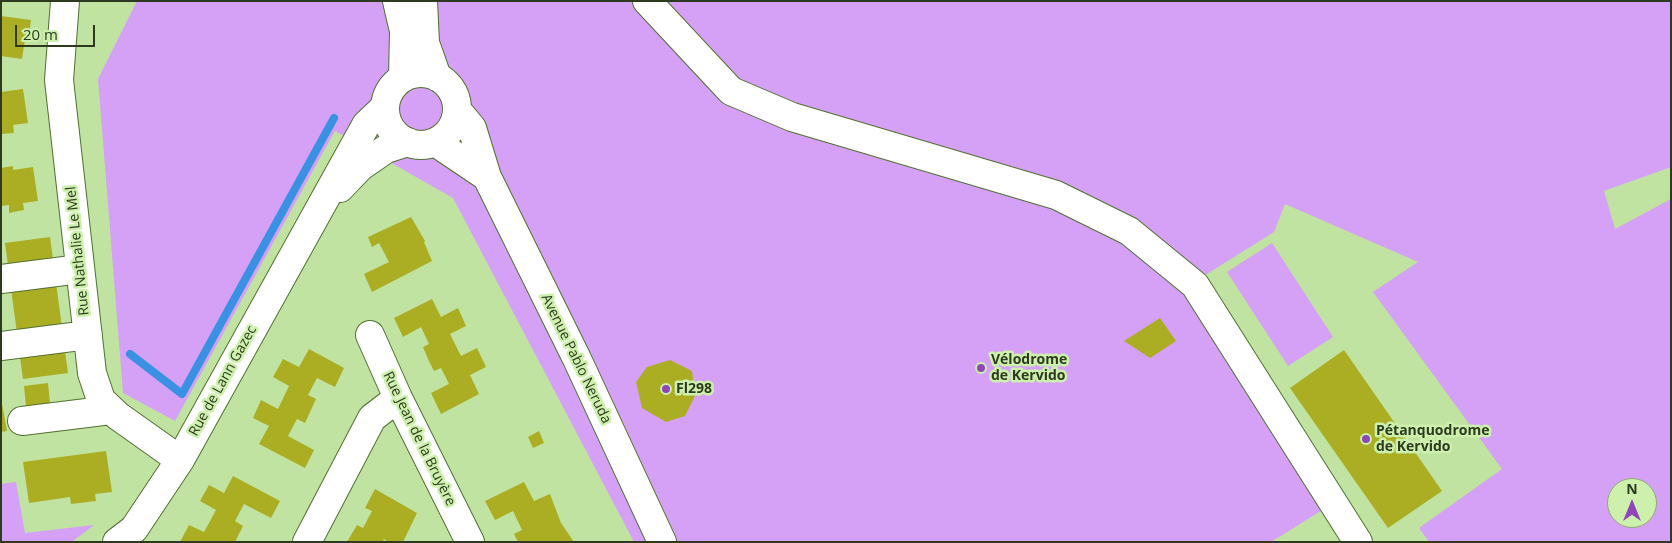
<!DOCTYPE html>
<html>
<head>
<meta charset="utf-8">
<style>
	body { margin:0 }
	#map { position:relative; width:1672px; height:543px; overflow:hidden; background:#c1e3a1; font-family:"Open Sans",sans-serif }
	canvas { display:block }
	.frame { position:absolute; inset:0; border:2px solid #2d3a1f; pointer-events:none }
	.north { position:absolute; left:1607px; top:478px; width:50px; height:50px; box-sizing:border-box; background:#cdf1ad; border:1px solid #8da874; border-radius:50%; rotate:0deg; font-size:14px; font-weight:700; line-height:20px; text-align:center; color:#2d3a1f }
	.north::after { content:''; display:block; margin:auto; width:18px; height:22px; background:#8e46b9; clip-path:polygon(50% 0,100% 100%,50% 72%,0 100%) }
	.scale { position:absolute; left:15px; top:25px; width:80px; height:22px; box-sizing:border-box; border:2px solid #2d3a1f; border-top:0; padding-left:6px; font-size:15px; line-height:18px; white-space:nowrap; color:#2d3a1f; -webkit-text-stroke:4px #cdf1ad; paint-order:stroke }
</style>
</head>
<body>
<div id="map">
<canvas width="1672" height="543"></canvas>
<div class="frame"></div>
<div class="north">N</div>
<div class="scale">20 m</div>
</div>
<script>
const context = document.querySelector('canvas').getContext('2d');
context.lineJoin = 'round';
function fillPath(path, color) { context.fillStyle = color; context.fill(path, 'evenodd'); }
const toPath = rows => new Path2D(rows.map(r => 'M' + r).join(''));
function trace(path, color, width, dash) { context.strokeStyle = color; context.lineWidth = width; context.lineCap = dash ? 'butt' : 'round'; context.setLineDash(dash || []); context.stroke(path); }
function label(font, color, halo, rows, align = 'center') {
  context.font = font + ' "Open Sans",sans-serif'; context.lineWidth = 5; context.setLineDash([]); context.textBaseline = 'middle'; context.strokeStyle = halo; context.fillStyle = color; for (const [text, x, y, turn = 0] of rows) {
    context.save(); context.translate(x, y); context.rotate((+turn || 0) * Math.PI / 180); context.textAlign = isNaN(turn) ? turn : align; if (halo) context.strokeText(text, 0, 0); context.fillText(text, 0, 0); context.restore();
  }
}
const green = toPath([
	[137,1,1671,1,1671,167,1604,191,1615,229,1671,199,1671,542,1429,542,1419,528,1502,469,1373,292,1418,262,1285,204,1274,232,1183,289,1324,509,1271,542,634,542,453,198,335,131,175,421,123,393,98,79],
	[1617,488,1647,488,1647,518,1617,518],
	[1272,243,1333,337,1288,366,1227,272],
	[16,482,25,533,94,525,72,542,1,542,1,484]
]);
const stream = toPath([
	[130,354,182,394,334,118]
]);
const building = toPath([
	[1,16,31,20,29,34,26,33,22,59,1,56],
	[23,89,28,123,13,125,14,133,1,134,1,92],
	[13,166,13,170,33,167,38,201,23,203,24,210,9,213,9,205,1,206,1,168],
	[411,217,425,241,424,242,432,261,372,292,364,274,389,262,379,243,372,247,368,237],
	[50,237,53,259,8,265,5,243],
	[56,283,62,327,17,333,11,289],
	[432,299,441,317,458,308,466,326,450,334,461,356,477,348,486,367,470,375,479,394,441,414,431,393,449,384,441,368,434,371,428,359,423,347,429,344,421,327,403,337,394,318],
	[1160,318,1176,341,1150,358,1124,341],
	[309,349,344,368,335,387,317,378,308,395,316,399,305,423,297,419,288,436,314,450,305,468,259,444,269,426,253,418,261,400,278,409,289,386,273,377,283,359,299,367],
	[1344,350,1442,491,1388,528,1290,388],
	[65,351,68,373,23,379,20,357],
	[670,360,692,371,695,396,685,416,666,422,642,408,636,382,647,367],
	[48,383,50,403,26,406,24,386],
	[1,398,7,431,1,432],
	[539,431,544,443,533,448,528,437],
	[106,451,112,492,95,494,96,501,71,504,70,497,29,503,23,462],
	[233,476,280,501,271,518,244,504,235,521,243,526,235,542,180,542,189,525,204,532,216,510,200,501,209,485,224,493],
	[524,482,534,501,550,494,561,523,574,542,518,542,514,534,522,530,513,511,495,520,485,501],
	[375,489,417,513,403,542,388,542,384,539,383,542,347,542,357,525,363,528,372,511,365,508]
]);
const minor = toPath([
	[65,1,59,80,92,373,101,400,118,416,180,460],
	[647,1,731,91,792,117,1056,195,1129,231,1195,285,1358,542],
	[340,188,360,167,386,149,408,142],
	[1,279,80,269],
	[370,335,398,398,470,542],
	[1,346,88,335],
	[22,421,111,410],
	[117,542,134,529,180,460,366,125,385,107],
	[307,542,372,418,398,398]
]);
const major = toPath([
	[397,1,404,31,403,78],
	[423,1,425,43,437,77],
	'385 109a36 36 0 1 1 72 0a36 36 0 1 1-72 0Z',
	[457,110,472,128,487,177,577,359,662,542],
	[435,142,487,177]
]);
const markers = [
	[981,368,5,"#8e46b9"],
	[666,389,5,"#8e46b9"],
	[1366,439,5,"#8e46b9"]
];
const streetNames = [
	["Rue Nathalie Le Mel",78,251,-96],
	["Avenue Pablo Neruda",576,359,64],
	["Rue de Lann Gazec",223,381,-61],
	["Rue Jean de la Bruyère",419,439,64]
];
const poiNames = [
	["Vélodrome",991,360],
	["de Kervido",991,376],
	["Fl298",676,389],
	["Pétanquodrome",1376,431],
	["de Kervido",1376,447]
];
fillPath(green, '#d4a1f7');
trace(stream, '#3a91e4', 8);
fillPath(building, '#abae23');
trace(minor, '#527032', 30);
trace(major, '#527032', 30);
trace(minor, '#fff', 28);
trace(major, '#fff', 28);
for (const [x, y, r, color] of markers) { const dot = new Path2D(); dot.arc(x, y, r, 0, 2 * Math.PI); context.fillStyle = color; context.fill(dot); trace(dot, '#cdf1ad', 2); }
label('14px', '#2d3a1f', '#cdf1ad', streetNames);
label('bold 14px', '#2d3a1f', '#cdf1ad', poiNames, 'left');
</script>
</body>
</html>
